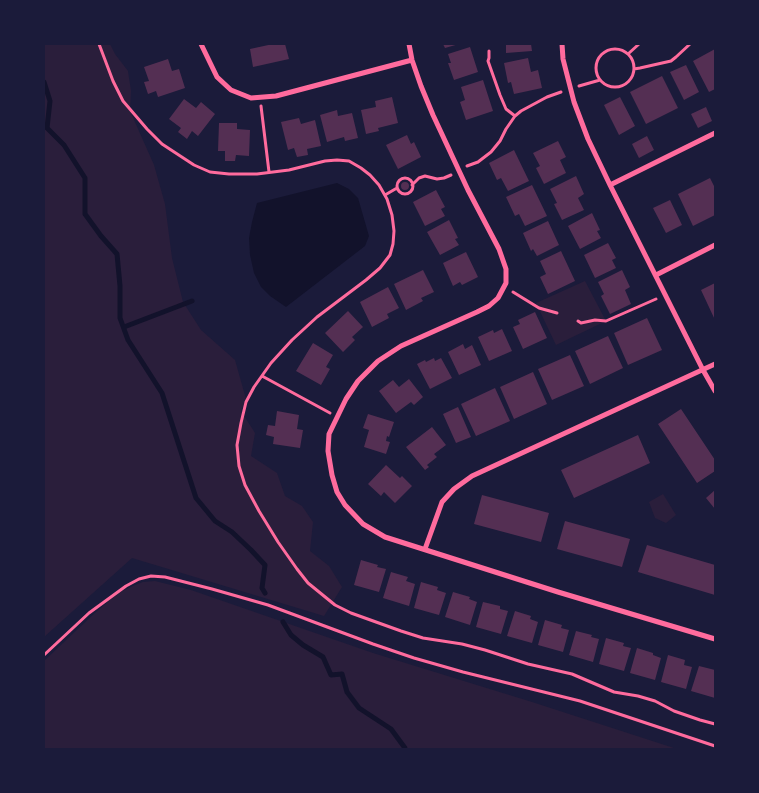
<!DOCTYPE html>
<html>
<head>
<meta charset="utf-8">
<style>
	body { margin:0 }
	#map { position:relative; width:759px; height:793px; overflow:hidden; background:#1b1b3a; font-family:"Alegreya Sans",sans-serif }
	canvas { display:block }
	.frame { position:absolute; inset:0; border:45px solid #1b1b3a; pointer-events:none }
</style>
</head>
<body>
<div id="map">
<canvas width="759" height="793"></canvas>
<div class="frame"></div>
</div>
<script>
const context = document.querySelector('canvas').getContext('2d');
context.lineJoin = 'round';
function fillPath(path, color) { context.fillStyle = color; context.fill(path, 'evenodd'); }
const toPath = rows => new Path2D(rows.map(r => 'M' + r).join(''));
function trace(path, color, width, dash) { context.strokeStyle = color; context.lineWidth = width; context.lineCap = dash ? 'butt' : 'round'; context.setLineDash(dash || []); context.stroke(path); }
const green = toPath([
	[44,44,110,44,115,54,128,71,131,91,130,111,154,165,165,204,172,258,183,302,201,330,235,360,246,399,241,411,255,433,251,456,277,473,285,496,302,506,313,522,310,551,329,566,342,587,324,616,132,558,44,637],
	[585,281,606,321,556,345,536,303],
	[663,494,676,515,666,523,655,518,649,502],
	[155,581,191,590,373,653,532,702,677,749,44,749,44,661,96,612,111,599,122,591,135,585,143,582]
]);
const water = toPath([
	[337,183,349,189,358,198,369,236,365,246,286,307,270,296,261,287,254,273,250,255,249,238,252,222,257,203]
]);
const stream = toPath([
	[44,82,50,101,47,128,64,145,85,178,85,214,101,236,117,254,120,286,120,318,128,340,162,393,196,498,215,521,232,532,251,550,265,565,262,588,265,593],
	[124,327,192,301],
	[283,622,291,635,303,645,323,657,331,675,342,674,347,692,359,708,391,729,405,748]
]);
const building = toPath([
	[273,44,285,44,289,59,253,67,250,49],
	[443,44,459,44,445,48],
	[506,44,531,44,532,51,506,53],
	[470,47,478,72,454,80,448,63,451,63,448,54],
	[715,49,715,89,709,92,693,61],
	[528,58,531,72,538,70,542,88,514,94,511,82,508,83,504,63],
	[168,59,172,71,179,69,185,88,158,97,156,91,148,94,144,82,149,81,144,67],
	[686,65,699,92,684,100,670,72],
	[662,76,678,108,646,124,630,92],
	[483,80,493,111,466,120,460,102,465,100,461,87],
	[392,97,398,123,378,128,379,131,366,134,361,110,376,107,375,101],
	[620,97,635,126,619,135,604,105],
	[184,99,196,108,201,102,215,114,198,136,192,131,187,139,178,132,181,128,169,119],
	[706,107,712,121,698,128,691,114],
	[337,110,338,116,352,113,358,138,345,141,344,137,327,142,320,115],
	[299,118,301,124,315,120,321,146,307,149,308,155,297,157,294,148,288,150,281,122],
	[219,123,237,123,237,129,250,130,249,156,236,155,235,161,225,161,225,151,218,151],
	[407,135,411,144,414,142,421,157,398,169,386,145],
	[647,136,654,150,639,158,632,144],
	[558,141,566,157,560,160,566,173,544,184,536,168,540,166,533,153],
	[514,150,529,181,508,191,501,178,497,180,489,163],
	[576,176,584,194,578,198,584,210,562,220,554,204,557,203,550,189],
	[710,178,715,188,715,215,693,226,678,194],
	'401 186a4 4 0 1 1 8 0a4 4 0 1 1-8 0Z',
	[532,185,547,216,525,226,519,214,515,216,506,197],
	[436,190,445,207,441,209,445,216,425,226,413,202],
	[670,200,682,225,666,233,653,208],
	[592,213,600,230,597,231,601,238,580,249,568,226],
	[449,220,458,238,455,239,459,245,440,255,427,232],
	[548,221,559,245,537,256,533,249,531,251,523,233],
	[608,243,616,258,612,260,616,268,595,278,584,255],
	[561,251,575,281,548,294,540,277,546,274,540,261],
	[466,252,478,277,462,285,460,282,453,286,443,263],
	[423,270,434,292,421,298,423,301,406,310,394,284],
	[622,270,630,287,625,290,631,304,610,314,601,296,604,294,598,282],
	[715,283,715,320,701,290],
	[388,287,399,308,387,314,389,318,372,327,360,302],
	[348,311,363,327,352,337,355,340,343,352,325,333],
	[535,312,547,338,523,349,513,327,520,324,518,320],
	[647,318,662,350,628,365,614,333],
	[502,329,512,351,489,361,478,337,493,330,494,333],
	[608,336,623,368,590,384,575,351],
	[313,343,333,355,326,367,330,369,321,385,296,371],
	[463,344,465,349,472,345,481,365,459,375,448,352],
	[570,355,584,386,552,400,538,369],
	[434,358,435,361,441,358,452,378,430,389,417,364,425,360,426,362],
	[533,372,547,404,514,419,500,387],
	[409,379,423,397,414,405,411,402,396,413,379,391,393,380,399,387],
	[495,388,510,421,476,436,461,404],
	[458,407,471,437,456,443,443,414],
	[681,409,715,460,715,471,697,483,658,424],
	[277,411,299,415,297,429,303,430,300,448,273,444,274,437,266,435,268,425,275,426],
	[368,414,394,422,389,437,387,436,386,441,390,442,386,454,364,447,369,430,363,428],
	[432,427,446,445,434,454,437,457,427,465,429,467,425,470,406,447],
	[638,435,650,463,574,498,561,470],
	[386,465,400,478,402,476,412,486,395,503,384,492,381,496,368,484],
	[715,490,715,509,706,498],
	[482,495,549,513,541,542,474,524],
	[565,521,630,539,622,567,557,549],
	[647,545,715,565,715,595,638,572],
	[361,560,378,565,377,567,386,569,379,592,354,585],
	[391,572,408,577,406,581,415,584,409,606,383,598],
	[421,582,438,587,437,590,446,593,439,615,414,608],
	[453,592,470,597,469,599,477,602,470,625,445,617],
	[483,602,500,606,500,609,508,611,501,634,476,627],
	[515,611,531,616,530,619,538,622,532,643,507,636],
	[545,620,562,625,561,628,569,630,563,652,538,645],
	[576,631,592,635,591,637,599,639,593,662,569,655],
	[606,638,624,643,623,646,631,648,624,671,599,664],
	[637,648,653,653,653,655,661,658,655,680,630,673],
	[668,655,685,660,684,665,692,667,686,689,661,682],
	[699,666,715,670,715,698,691,691]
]);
const path = toPath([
	[99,44,113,81,123,101,147,129,162,144,194,165,210,172,229,174,257,174,289,170,325,161,337,160,349,161,361,168,370,175,379,185,387,199,392,215,394,231,393,244,390,255,380,268,366,280,317,317,292,340,271,363,254,387,246,402,241,423,237,445,239,466,245,485,259,511,278,542,297,569,308,583,335,605,351,613,401,631,423,638,462,644,485,650,528,664,572,674,614,692,638,696,655,701,674,711,700,720,715,724],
	'596 68a19 19 0 1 1 38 0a19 19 0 1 1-38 0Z',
	[489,51,489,58,488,61,500,95,506,109,515,116],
	[628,54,639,44],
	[634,69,640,68,671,61,676,57,690,44],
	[579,86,600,80],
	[261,106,269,172],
	[467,166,478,162,491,152,500,141,506,129,515,116,521,111,547,97,561,92],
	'397 186a8 8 0 1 1 16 0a8 8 0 1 1-16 0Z',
	[412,185,419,178,425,176,437,179,444,178,451,175],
	[385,195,397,188],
	[513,292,539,308,557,313],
	[578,321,581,323,595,320,606,321,656,299],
	[262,376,330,413],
	[44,655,89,613,126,586,139,579,151,576,165,577,212,589,268,605,373,644,414,658,463,672,580,701,715,746]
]);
const minor = toPath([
	[201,44,217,77,231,90,251,98,276,96,412,60],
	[409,44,412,60,421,86,433,115,468,190,499,249,506,269,506,283,498,298,489,306,477,312,401,346,378,361,358,381,346,399,329,434,328,451,332,475,337,492,345,505,363,524,385,537,558,592,715,639],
	[562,44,563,59,574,102,588,139,610,185,703,370,715,391],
	[610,185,715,133],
	[656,275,715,245],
	[425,549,442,502,454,489,472,476,715,364]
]);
fillPath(green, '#2a1e3b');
fillPath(water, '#12122b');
trace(stream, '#12122b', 5);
fillPath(building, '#542f53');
trace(path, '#ff6b9d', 3);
trace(minor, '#ff6b9d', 5);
</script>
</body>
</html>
